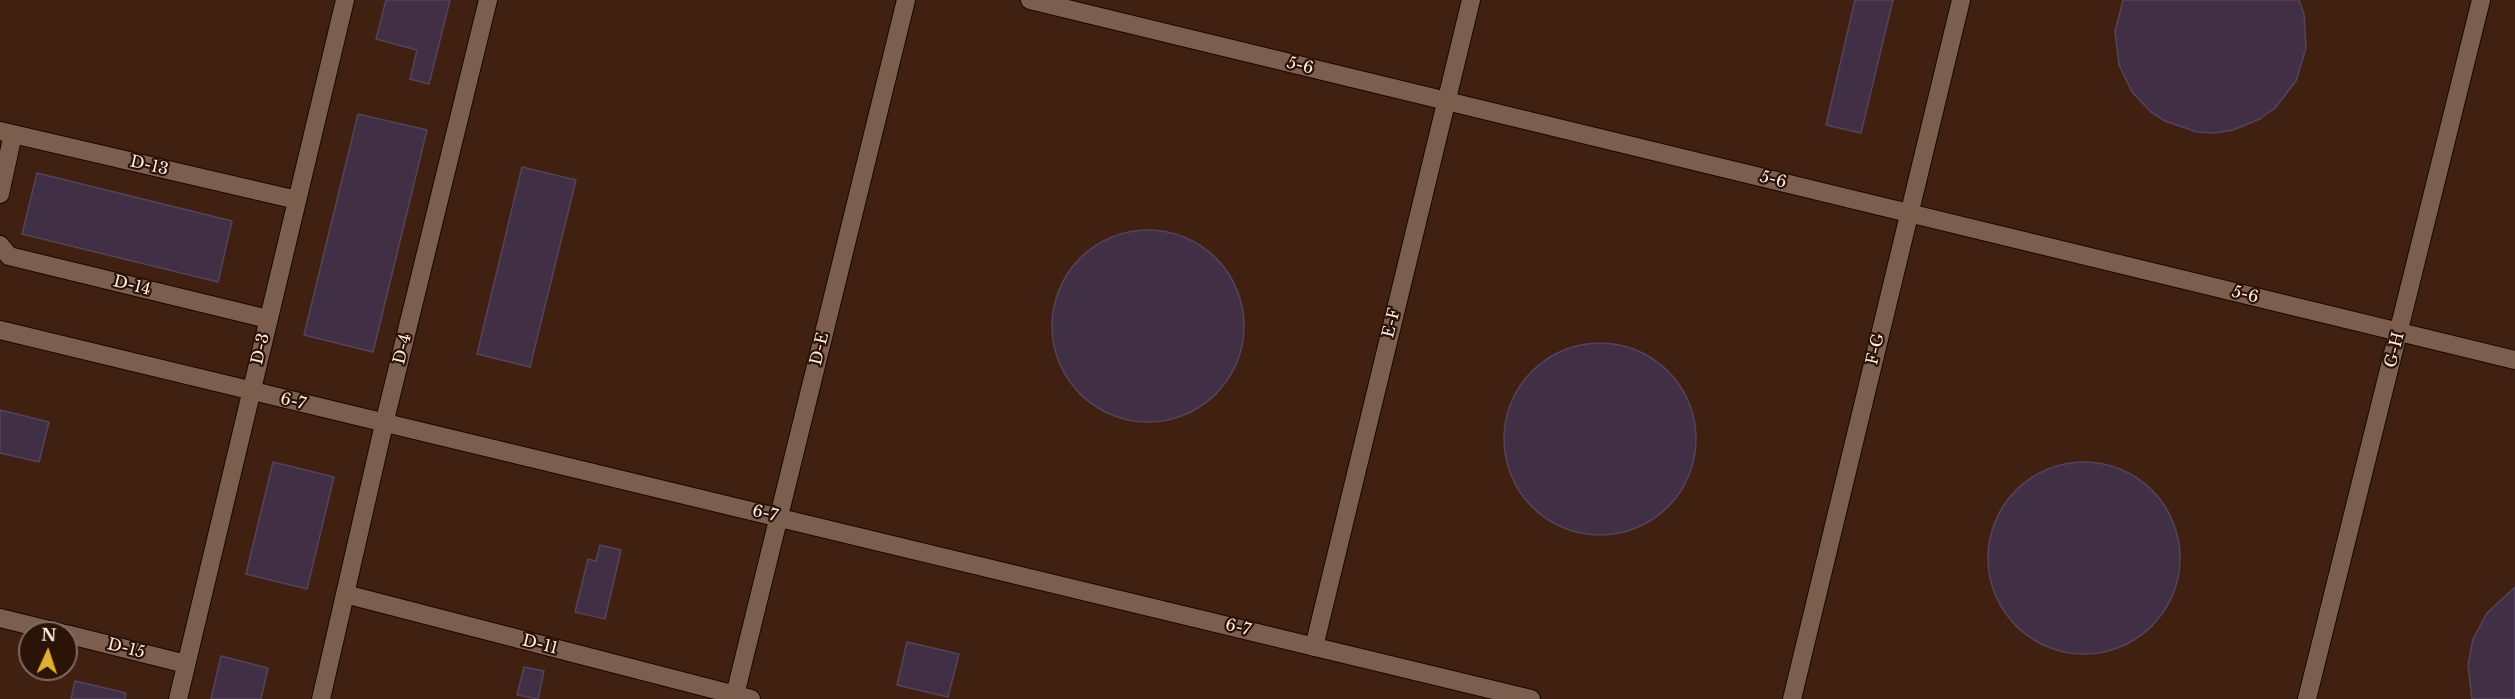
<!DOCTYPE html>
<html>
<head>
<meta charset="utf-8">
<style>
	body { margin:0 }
	#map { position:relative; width:2515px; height:699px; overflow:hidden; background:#361d10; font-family:"Libre Baskerville",serif }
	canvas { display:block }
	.north { position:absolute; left:18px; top:621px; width:60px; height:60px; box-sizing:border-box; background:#2c1307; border:2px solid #806b61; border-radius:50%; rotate:3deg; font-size:16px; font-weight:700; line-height:24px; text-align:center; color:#fdeee7 }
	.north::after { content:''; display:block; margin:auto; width:21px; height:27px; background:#dcb233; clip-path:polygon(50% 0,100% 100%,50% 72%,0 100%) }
</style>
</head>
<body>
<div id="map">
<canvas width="2515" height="699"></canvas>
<div class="north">N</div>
</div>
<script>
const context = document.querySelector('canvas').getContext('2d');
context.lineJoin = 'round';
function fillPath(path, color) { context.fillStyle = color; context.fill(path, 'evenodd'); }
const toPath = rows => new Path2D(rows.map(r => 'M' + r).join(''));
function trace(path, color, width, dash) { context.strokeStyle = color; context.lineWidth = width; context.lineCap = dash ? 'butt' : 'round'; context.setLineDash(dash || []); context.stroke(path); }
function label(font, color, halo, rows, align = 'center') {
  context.font = font + ' "Libre Baskerville",serif'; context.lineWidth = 4.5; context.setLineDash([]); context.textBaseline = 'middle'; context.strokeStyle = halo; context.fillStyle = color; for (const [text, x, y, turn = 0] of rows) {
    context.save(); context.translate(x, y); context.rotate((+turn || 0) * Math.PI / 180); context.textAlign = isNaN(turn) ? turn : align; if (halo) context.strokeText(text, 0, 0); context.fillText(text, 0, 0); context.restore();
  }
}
const built = toPath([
	[0,0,2515,0,2515,699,0,699],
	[30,633,66,633,66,669,30,669]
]);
const building = toPath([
	[386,0,450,0,429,84,410,79,417,50,376,39,386,0],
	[1855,0,1893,0,1861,133,1826,125,1855,0],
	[2123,0,2299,0,2304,14,2306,48,2296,81,2275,108,2260,119,2233,130,2215,133,2197,132,2165,121,2151,112,2132,92,2119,65,2115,32,2123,0],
	[358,114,427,130,373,352,304,335,358,114],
	[522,167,576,180,530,367,477,354,522,167],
	[37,173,232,221,218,282,22,234,37,173],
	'1052 326a96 96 0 1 1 192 0a96 96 0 1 1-192 0Z',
	'1504 439a96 96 0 1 1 192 0a96 96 0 1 1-192 0Z',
	[0,410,49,422,39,462,0,453,0,410],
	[273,462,334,477,307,589,246,574,273,462],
	'1988 558a96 96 0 1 1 192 0a96 96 0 1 1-192 0Z',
	[600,545,621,550,605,619,575,612,588,559,596,561,600,545],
	[2515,587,2515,699,2472,699,2468,666,2473,639,2487,613,2515,587],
	[907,642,959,654,948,697,897,685,907,642],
	[221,656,268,668,261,699,211,699,221,656],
	[524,667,544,671,538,699,517,695,524,667],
	[75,681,126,693,125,699,71,699,75,681]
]);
const minor = toPath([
	[1030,0,2515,360],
	[0,131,297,200],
	[0,194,13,134],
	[0,245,9,256,268,319],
	[0,330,1531,699],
	[345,594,751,699],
	[0,618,61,633],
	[66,634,186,664],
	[1314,647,1471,0],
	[178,699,345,0],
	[321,699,384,424,488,0],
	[734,699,906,0],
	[1792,699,1961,0],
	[2307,699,2481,0]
]);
const streetNames = [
	["5-6",1300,66,14],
	["D-13",149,166,13],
	["5-6",1773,180,14],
	["D-14",132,286,14],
	["5-6",2245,295,14],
	["E-F",1392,323,-76],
	["D-3",261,349,-77],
	["D-4",403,349,-76],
	["D-E",820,349,-76],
	["F-G",1876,349,-77],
	["G-H",2395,350,-76],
	["6-7",293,402,14],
	["6-7",765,514,13],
	["6-7",1238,628,14],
	["D-11",540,645,14],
	["D-15",126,649,14]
];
fillPath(built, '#402010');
fillPath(building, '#402f45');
trace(building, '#56435b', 1.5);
trace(minor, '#1c0600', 20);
trace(minor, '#7c5e4f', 18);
label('16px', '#fdeee7', '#2c1307', streetNames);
</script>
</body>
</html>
